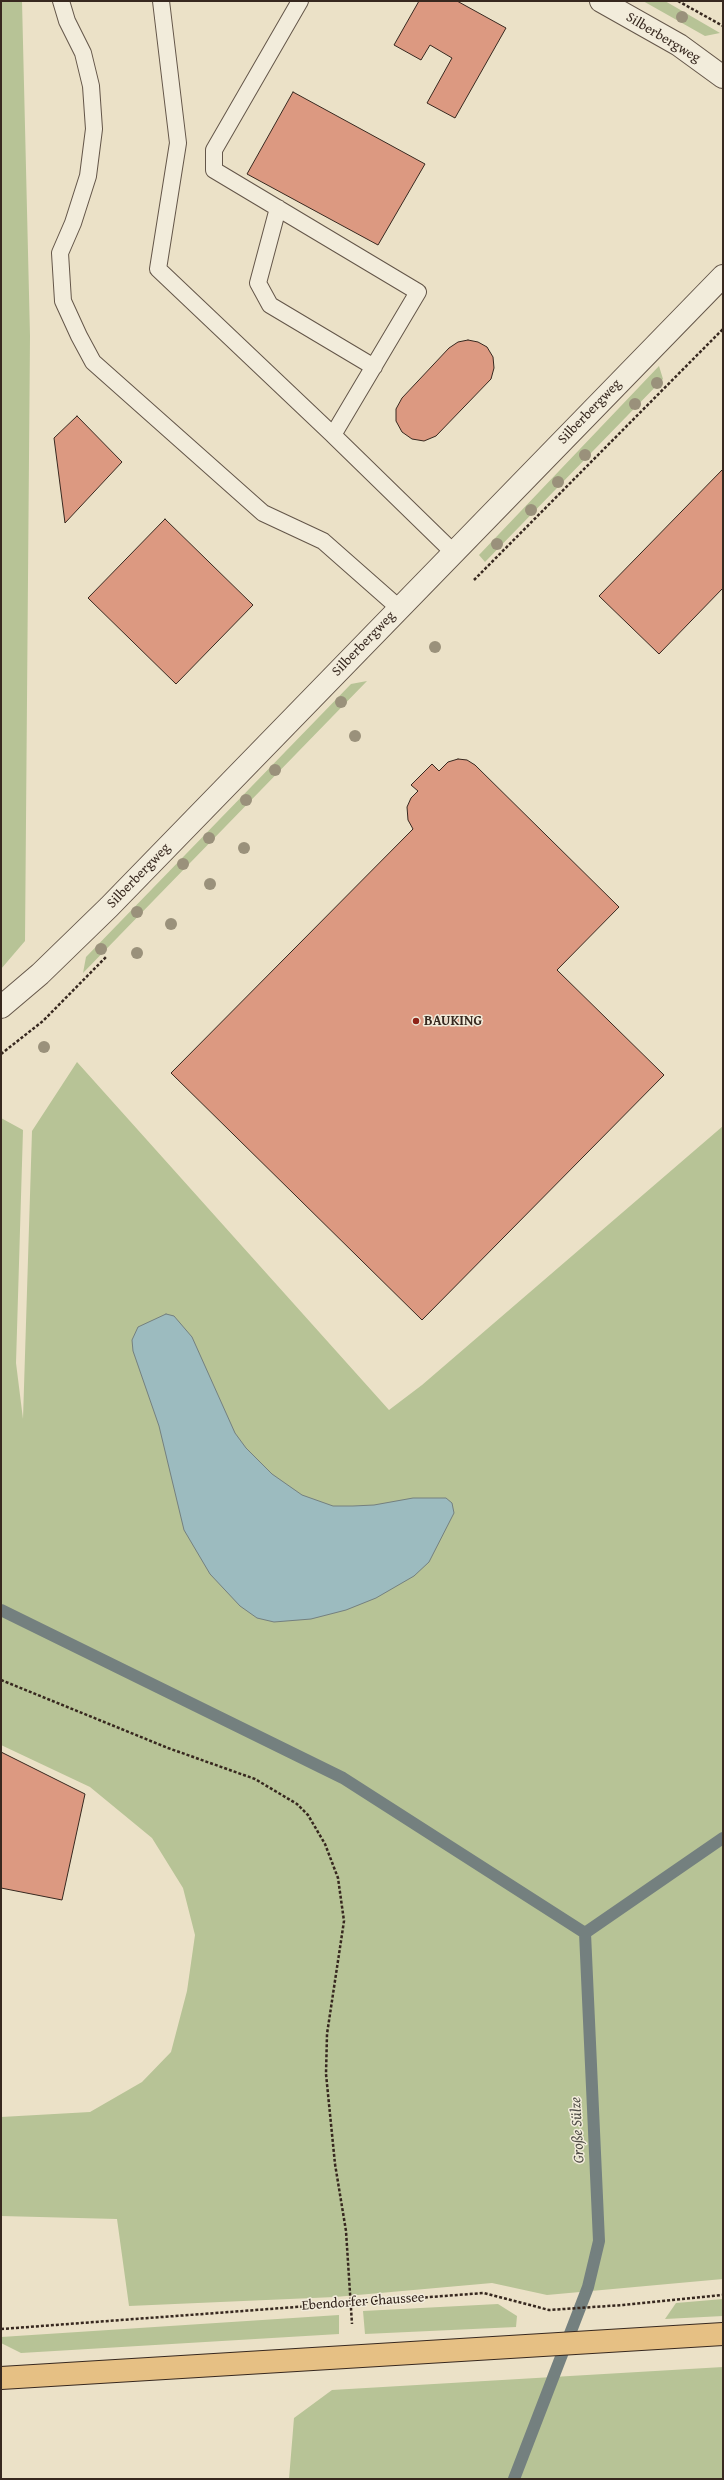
<!DOCTYPE html>
<html>
<head>
<meta charset="utf-8">
<style>
	body { margin:0 }
	#map { position:relative; width:724px; height:2480px; overflow:hidden; background:#ebe1c7; font-family:"Gentium Book Plus",serif }
	canvas { display:block }
	.frame { position:absolute; inset:0; border:2px solid #37281f; pointer-events:none }
</style>
</head>
<body>
<div id="map">
<canvas width="724" height="2480"></canvas>
<div class="frame"></div>
</div>
<script>
const context = document.querySelector('canvas').getContext('2d');
context.lineJoin = 'round';
function fillPath(path, color) { context.fillStyle = color; context.fill(path, 'evenodd'); }
const toPath = rows => new Path2D(rows.map(r => 'M' + r).join(''));
function trace(path, color, width, dash) { context.strokeStyle = color; context.lineWidth = width; context.lineCap = dash ? 'butt' : 'round'; context.setLineDash(dash || []); context.stroke(path); }
function label(font, color, halo, rows, align = 'center') {
  context.font = font + ' "Gentium Book Plus",serif'; context.lineWidth = 3; context.setLineDash([]); context.textBaseline = 'middle'; context.strokeStyle = halo; context.fillStyle = color; for (const [text, x, y, turn = 0] of rows) {
    context.save(); context.translate(x, y); context.rotate((+turn || 0) * Math.PI / 180); context.textAlign = isNaN(turn) ? turn : align; if (halo) context.strokeText(text, 0, 0); context.fillText(text, 0, 0); context.restore();
  }
}
const green = toPath([
	[1,1,22,1,30,336,25,941,1,969],
	[643,1,665,1,720,33,705,36],
	[659,366,663,379,485,562,479,555],
	[367,681,83,973,86,957,351,684],
	[77,1062,389,1410,422,1385,723,1126,723,2279,547,2295,492,2283,335,2297,129,2306,117,2219,1,2216,1,2117,90,2112,142,2082,171,2052,187,1991,195,1935,183,1888,152,1838,90,1787,1,1745,1,1118,23,1130,16,1363,23,1419,32,1131],
	[723,2299,723,2316,665,2319,676,2303],
	[498,2304,517,2316,516,2327,365,2334,363,2311],
	[339,2315,339,2334,21,2353,1,2343,1,2337],
	[723,2367,723,2479,289,2479,294,2418,332,2390]
]);
const water = toPath([
	[166,1314,174,1316,192,1337,235,1433,246,1448,272,1474,302,1495,333,1506,353,1506,374,1505,413,1498,446,1498,452,1503,454,1513,429,1562,414,1576,376,1598,346,1610,311,1619,274,1622,257,1618,240,1606,210,1574,184,1530,159,1426,133,1351,132,1340,138,1327,166,1314]
]);
const stream = toPath([
	[1,1610,343,1778,585,1933],
	[514,2479,588,2287,599,2241,585,1933,723,1838]
]);
const building = toPath([
	[419,1,457,1,506,28,455,118,427,103,452,58,430,45,421,60,394,45,419,1],
	[293,92,425,164,378,245,247,174,293,92],
	[468,340,478,342,487,347,493,357,494,368,491,379,436,436,424,441,412,439,402,432,396,421,396,409,402,398,449,348,458,342,468,340],
	[77,416,122,462,65,523,54,438,77,416],
	[723,469,723,588,659,654,599,596,723,469],
	[165,519,253,605,176,684,88,598,165,519],
	[458,759,467,760,475,765,619,907,557,970,664,1075,422,1320,171,1073,413,829,408,820,407,807,411,798,418,791,411,785,432,764,439,771,448,762,458,759],
	[1,1752,85,1794,62,1900,1,1888,1,1752]
]);
const path = toPath([
	[678,1,723,26],
	[474,580,723,329],
	[1,1054,43,1021,106,957],
	[1,1680,168,1748,255,1779,297,1804,308,1815,325,1844,338,1878,344,1921,327,2034,326,2074,335,2164,346,2231,352,2324],
	[1,2329,484,2293,549,2310,623,2305,723,2295]
]);
const lane = toPath([
	[61,1,67,21,83,53,91,86,94,129,88,176,73,223,60,253,63,301,79,336,93,362,263,513,323,541,399,608],
	[161,1,178,143,158,269,333,435],
	[300,1,214,150,214,170,418,292,333,435,453,552],
	[278,208,258,283,270,305,374,367]
]);
const street = toPath([
	[601,1,679,45,723,77],
	[1,1007,40,974,109,907,723,276]
]);
const primary = toPath([
	[1,2378,723,2334]
]);
const trees = [
	[682,17],
	[657,383],
	[635,404],
	[585,455],
	[558,482],
	[531,510],
	[497,544],
	[435,647],
	[341,702],
	[355,736],
	[275,770],
	[246,800],
	[209,838],
	[244,848],
	[183,864],
	[210,884],
	[137,912],
	[171,924],
	[101,949],
	[137,953],
	[44,1047]
];
const markers = [
	[416,1021,4,"#8f2418"]
];
const streetNames = [
	["Silberbergweg",663,38,31],
	["Silberbergweg",590,412,-46],
	["Silberbergweg",364,644,-46],
	["Silberbergweg",139,876,-46],
	["Ebendorfer Chaussee",363,2302,-4]
];
const poiNames = [
	["BAUKING",424,1021]
];
const waterNames = [
	["Große Sülze",578,2130,-93]
];
fillPath(green, '#b7c396');
fillPath(water, '#9cbbbf');
trace(water, '#74807f', 1);
trace(stream, '#74807f', 12);
fillPath(building, '#dc9981');
trace(building, '#37281f', 1);
trace(lane, '#645649', 18);
trace(street, '#645649', 24);
trace(primary, '#37281f', 24);
trace(path, '#37281f', 2.5, [3, 2]);
trace(lane, '#f2ecdb', 16);
trace(street, '#f2ecdb', 22);
trace(primary, '#e6c084', 22);
context.fillStyle = '#9a917b';
for (const [x, y] of trees) { context.beginPath(); context.arc(x, y, 6, 0, 2 * Math.PI); context.fill(); }
for (const [x, y, r, color] of markers) { const dot = new Path2D(); dot.arc(x, y, r, 0, 2 * Math.PI); context.fillStyle = color; context.fill(dot); trace(dot, '#f2ecdb', 1.5); }
label('14px', '#37281f', '#f2ecdb', streetNames);
label('bold 14px', '#37281f', '#f2ecdb', poiNames, 'left');
label('italic 15px', '#504d47', '#f2ecdb', waterNames);
</script>
</body>
</html>
